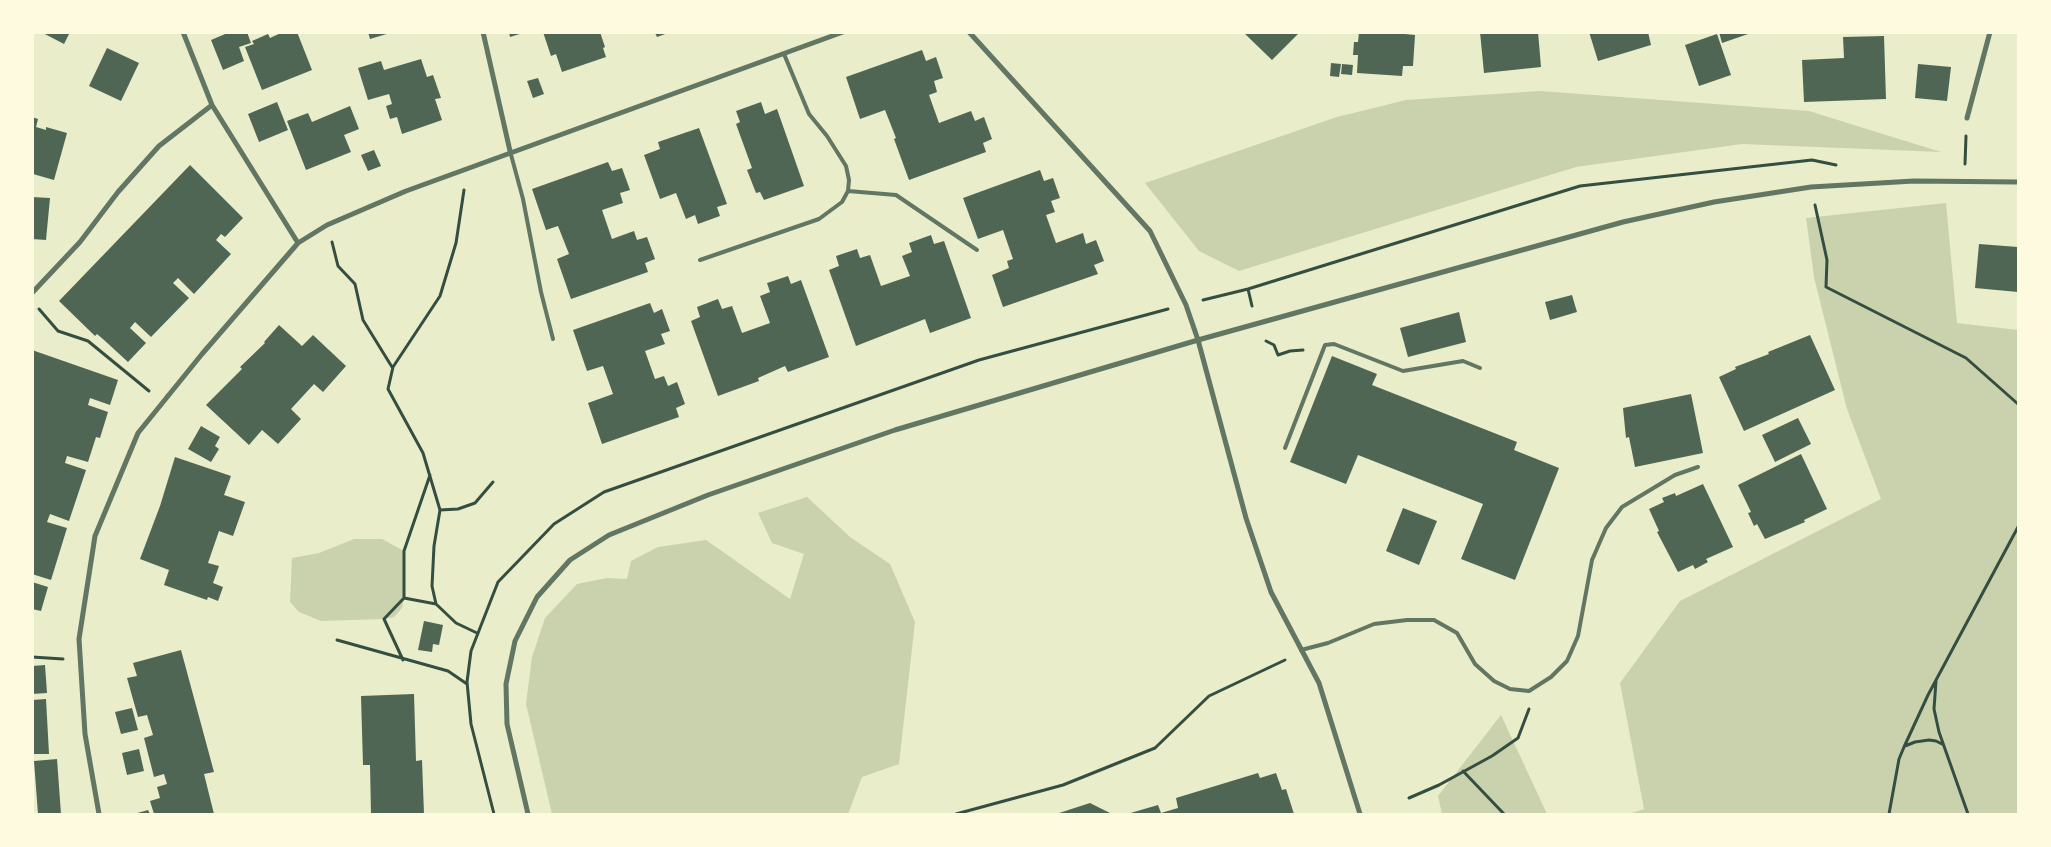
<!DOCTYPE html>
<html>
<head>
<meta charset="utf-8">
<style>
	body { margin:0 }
	#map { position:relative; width:2051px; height:847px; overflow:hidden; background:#e9edc9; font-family:"Source Serif 4",serif }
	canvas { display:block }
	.frame { position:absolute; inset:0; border:34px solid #fefae0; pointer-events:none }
</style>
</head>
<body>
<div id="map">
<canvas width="2051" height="847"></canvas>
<div class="frame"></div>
</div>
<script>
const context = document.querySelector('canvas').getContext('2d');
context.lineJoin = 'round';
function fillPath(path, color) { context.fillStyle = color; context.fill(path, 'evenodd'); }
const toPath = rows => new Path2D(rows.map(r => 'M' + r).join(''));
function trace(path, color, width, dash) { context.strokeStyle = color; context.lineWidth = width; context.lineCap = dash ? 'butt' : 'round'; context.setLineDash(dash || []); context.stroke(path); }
const green = toPath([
	[1540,91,1809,111,1941,152,1742,144,1576,167,1239,271,1199,251,1145,183,1337,117,1406,100],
	[1946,203,1957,323,2018,330,2018,814,1629,814,1644,809,1620,683,1680,601,1881,499,1847,409,1814,277,1806,218],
	[807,497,850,537,890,564,915,622,899,764,862,777,848,814,552,814,526,704,532,657,545,618,577,584,607,578,627,579,631,561,658,547,706,540,790,599,804,554,772,543,758,513],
	[354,539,382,539,404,551,404,598,402,608,394,617,384,619,321,621,299,612,290,602,292,558,319,553],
	[1501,715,1547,814,1442,814,1438,796]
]);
const building = toPath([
	[41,32,70,32,64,44],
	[230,32,247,32,251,43,239,47,244,61,223,70,211,40],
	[283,32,297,32,312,70,262,90,245,47,254,44,252,41,268,34,270,38],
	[368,32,390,32,390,33,370,39],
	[509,32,523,32,523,33,510,37],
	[543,32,600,32,605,47,603,48,606,57,562,72,556,54,551,56],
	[1243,32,1300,32,1272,60],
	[1359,32,1405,32,1405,34,1415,35,1413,66,1403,66,1402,76,1357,73,1358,55,1353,55,1354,42,1358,42],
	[1480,32,1538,32,1541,67,1484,73],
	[1589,32,1648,32,1651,45,1598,61],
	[1719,32,1751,32,1751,33,1722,43],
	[655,33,668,33,657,37],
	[1717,34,1731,75,1699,86,1685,45],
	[1884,36,1886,99,1804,102,1802,60,1844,58,1843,37],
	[107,48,139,63,121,101,89,86],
	[922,50,926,61,936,57,943,78,934,81,937,92,929,95,939,123,971,111,975,121,984,117,992,139,983,143,986,152,909,180,894,139,896,138,885,110,860,119,846,77],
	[421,59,427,77,433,75,441,98,435,99,442,120,402,134,397,117,390,119,386,106,392,104,389,94,368,100,358,68,381,61,384,70],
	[1331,63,1341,64,1339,77,1330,76],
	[1342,64,1353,65,1352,75,1341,74],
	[1918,64,1951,67,1947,101,1915,98],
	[538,78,544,94,533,98,527,81],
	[277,102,288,130,259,142,248,114],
	[761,102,765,114,777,109,804,186,764,200,760,192,756,193,747,170,752,168,736,124,740,122,736,111],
	[350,106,359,129,344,135,351,152,306,170,287,121,308,113,312,122],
	[32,117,38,119,36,127,46,130,46,127,67,133,54,180,33,174],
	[699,128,727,204,717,207,720,216,698,224,695,215,686,219,676,193,660,199,644,155,660,149,658,142],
	[374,150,381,166,368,171,361,155],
	[608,162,612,171,622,168,630,190,620,193,623,203,602,210,612,239,634,231,637,240,647,237,655,259,645,263,648,272,571,299,557,259,569,254,558,226,546,230,532,189],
	[190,165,243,218,225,237,221,234,216,240,231,254,194,294,178,278,173,283,189,298,151,337,135,322,130,328,146,343,128,362,104,340,97,334,95,336,59,301],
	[1040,170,1044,181,1053,178,1060,198,1051,201,1055,212,1046,215,1056,243,1083,233,1086,244,1096,240,1104,261,1094,265,1098,274,1003,307,992,275,1009,268,1007,261,1013,259,1003,230,978,239,963,198],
	[32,197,50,198,46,240,32,239],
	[931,235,934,244,944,241,971,318,930,333,925,319,856,346,829,270,839,266,836,256,857,249,860,258,870,255,881,286,910,276,902,256,912,252,909,243],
	[1979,244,2018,247,2018,292,1975,288],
	[788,276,791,284,801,280,829,357,788,372,785,366,758,378,759,381,718,396,691,321,700,317,697,307,718,299,722,309,732,306,742,333,770,323,760,296,770,292,767,283],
	[1572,295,1577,312,1550,320,1545,302],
	[650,303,654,313,662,309,670,331,661,334,665,344,645,351,655,379,664,376,668,386,677,382,685,404,676,408,679,417,602,444,588,403,613,394,603,366,587,371,573,330],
	[1459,312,1466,342,1408,357,1400,328],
	[279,325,302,346,313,335,346,366,323,392,314,384,291,409,301,419,278,444,262,430,249,445,206,405,242,369,240,367,265,343,264,342],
	[1810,335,1835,390,1744,431,1719,377,1736,369,1735,367,1769,354,1768,352],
	[32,350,118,380,110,405,90,398,88,405,108,412,100,438,96,437,88,462,67,456,65,463,86,470,69,521,50,514,47,522,67,528,51,580,32,574],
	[1332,356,1377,374,1372,385,1517,442,1514,450,1559,468,1515,580,1461,559,1483,504,1358,455,1346,484,1290,462],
	[1691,394,1703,453,1635,467,1629,437,1626,438,1623,408],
	[1798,418,1811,444,1775,462,1762,435],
	[201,426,220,437,215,446,219,449,211,462,188,449],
	[1801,454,1827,509,1804,520,1805,522,1765,539,1757,524,1754,526,1748,513,1751,512,1738,485],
	[175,457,231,476,224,495,245,502,233,536,219,531,208,563,219,566,213,583,223,587,218,601,208,597,207,600,164,585,169,570,140,559,160,506],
	[1703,484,1733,547,1706,559,1708,562,1695,569,1693,565,1678,572,1657,532,1659,531,1649,509,1664,502,1662,498,1675,493,1676,496],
	[1403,508,1437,521,1419,565,1386,551],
	[32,582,48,587,41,611,32,609],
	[424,621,443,625,439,645,433,644,432,652,418,650],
	[181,650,214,772,204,774,214,814,154,814,150,801,160,798,157,787,167,784,164,774,154,777,144,738,153,735,147,715,138,717,127,678,137,676,133,663],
	[45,665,47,693,32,694,32,666],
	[414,694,416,761,422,760,424,814,371,814,370,765,363,765,361,696],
	[46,699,49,754,32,754,32,700],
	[132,708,138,730,121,734,115,712],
	[139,749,144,771,127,775,122,753],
	[57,759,61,814,38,814,34,761],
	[1258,773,1260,778,1276,773,1282,790,1286,789,1294,814,1127,814,1158,805,1161,813,1178,808,1176,798],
	[1090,803,1112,814,1056,814],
	[148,810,150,814,134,814]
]);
const path = toPath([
	[1965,164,1966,136],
	[464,190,456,243,440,296,393,367,388,389,423,453,440,510,434,546,432,586,436,604,456,623,477,633],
	[1815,205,1827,260,1826,287,1966,358,2018,404],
	[332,242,338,266,355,284,363,320,392,367],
	[1248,289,1252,306],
	[1203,300,1248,289,1580,186,1812,160,1836,165],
	[39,309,58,331,88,341,149,391],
	[1266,341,1274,345,1278,355,1290,351,1303,350],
	[440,510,458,509,475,503,493,482],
	[404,598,436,604],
	[337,640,448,671,467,684],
	[32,657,63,659],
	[403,660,384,619,404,598,404,551,430,475],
	[1936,681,1934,709,1939,732,1968,814],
	[1905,746,1915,742,1929,740,1936,741,1942,744],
	[1463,771,1504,814],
	[1409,798,1439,785,1492,756,1518,738,1529,709],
	[494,814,471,724,467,682,471,651,498,582,554,524,604,492,979,360,1168,309],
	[956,814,1063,785,1155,748,1209,696,1285,660],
	[1889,814,1899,759,1904,747,1928,695,2018,527]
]);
const service = toPath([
	[510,151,523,199,541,292,553,339],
	[848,191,896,195,977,250],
	[700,260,819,219,842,202,848,191,849,180,846,166,827,136,809,114,784,54],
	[1285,448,1325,345,1334,344,1403,371,1463,361,1480,368],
	[1301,650,1328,643,1374,624,1407,620,1434,620,1457,633,1475,664,1494,681,1510,689,1529,691,1551,677,1567,661,1578,636,1592,560,1606,528,1622,507,1675,475,1698,467]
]);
const minor = toPath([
	[183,32,212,105,298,243],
	[483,32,510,151],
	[969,32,1150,231,1186,305,1198,340,1246,518,1271,592,1319,683,1360,814],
	[1967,118,1990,32],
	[32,293,80,242,118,192,159,146,212,105],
	[99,814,85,734,79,639,95,536,138,433,202,354,298,243,327,225,406,191,843,32],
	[528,814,507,724,506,684,515,641,537,597,570,560,609,535,708,495,895,430,1198,340,1623,222,1714,202,1811,187,1914,181,2018,182]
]);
fillPath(green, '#cad2ad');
fillPath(building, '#4f6655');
trace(path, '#344e41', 3);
trace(service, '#617663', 4);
trace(minor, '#617663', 5);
</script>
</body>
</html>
